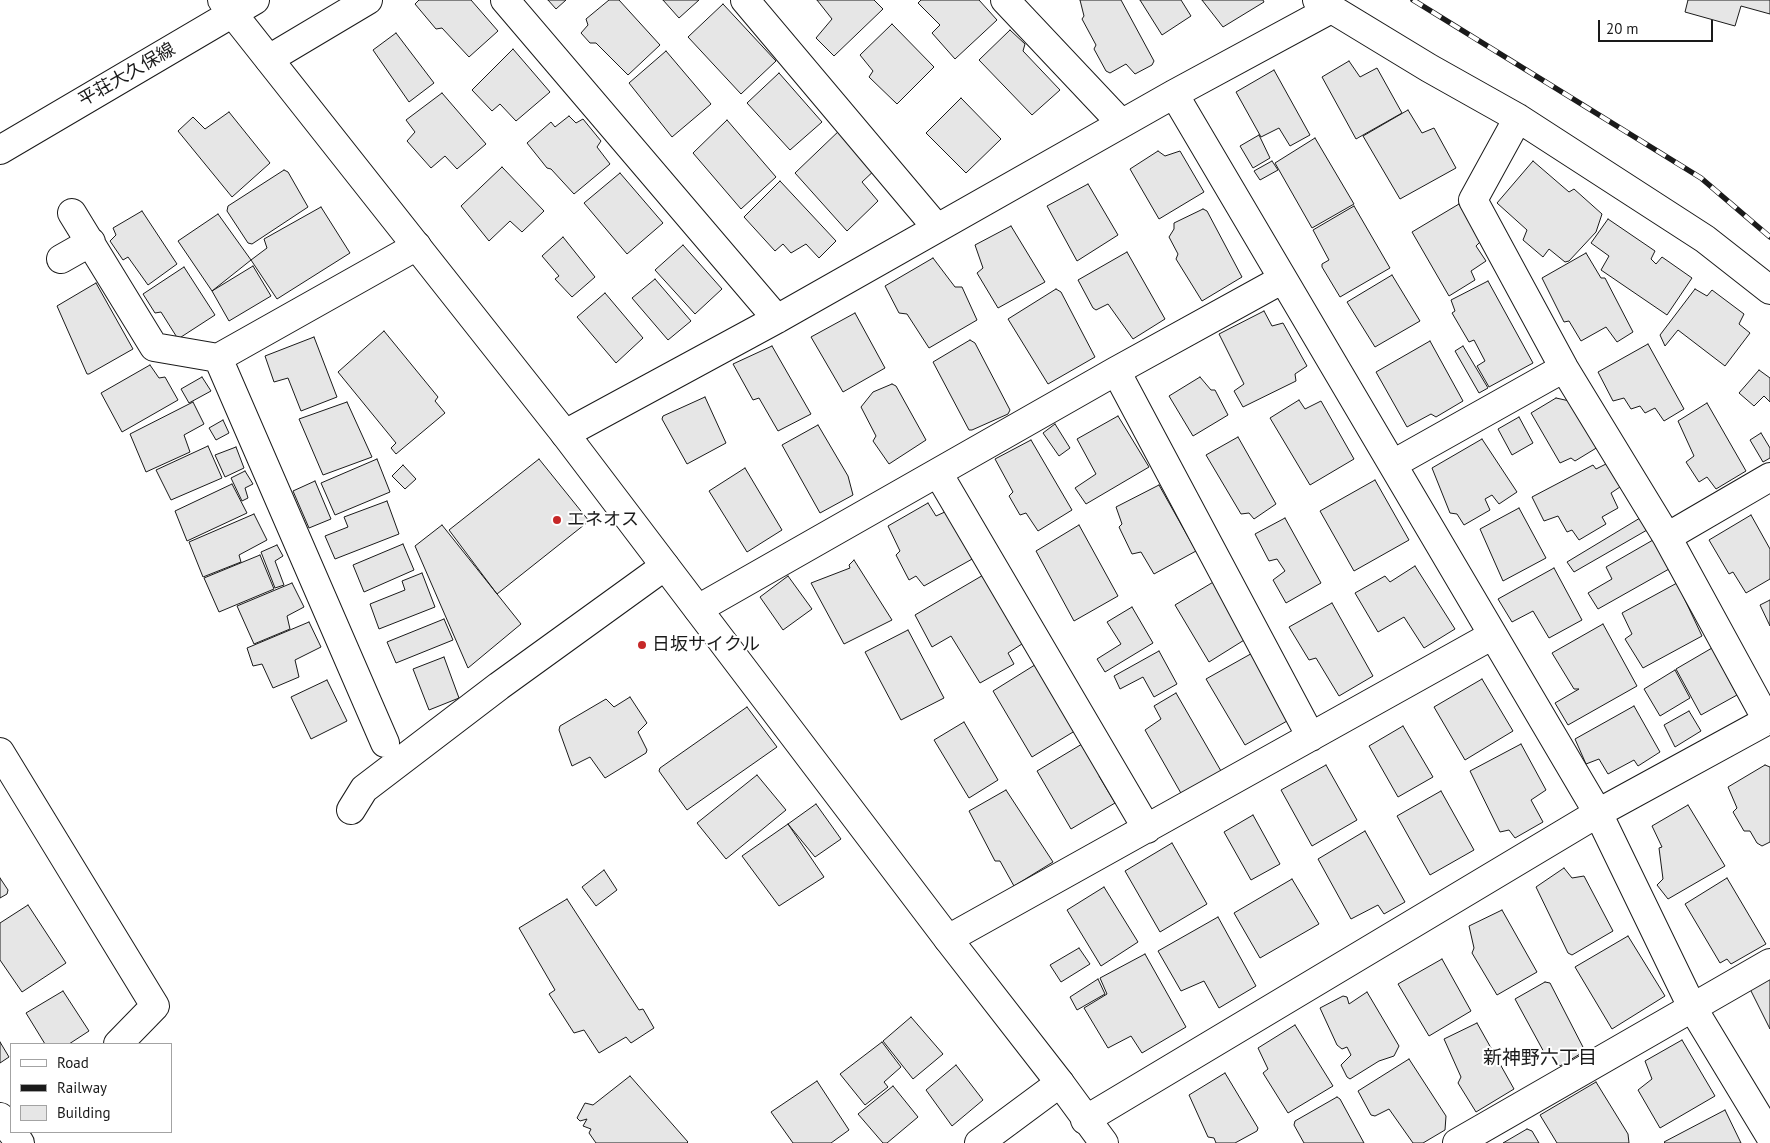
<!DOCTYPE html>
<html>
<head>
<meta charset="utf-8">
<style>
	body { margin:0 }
	#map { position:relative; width:1770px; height:1143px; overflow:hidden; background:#fff; font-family:"PT Sans",sans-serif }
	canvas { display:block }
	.legend { position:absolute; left:10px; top:1043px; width:162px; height:90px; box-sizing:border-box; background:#fff; border:1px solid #a3a3a3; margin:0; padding:6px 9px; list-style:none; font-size:15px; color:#1a1a1a }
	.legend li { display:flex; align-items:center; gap:10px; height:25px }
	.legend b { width:25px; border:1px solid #a3a3a3 }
	.scale { position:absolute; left:1598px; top:20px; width:115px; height:22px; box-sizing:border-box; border:2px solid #1a1a1a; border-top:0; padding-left:6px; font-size:15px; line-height:18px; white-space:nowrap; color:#1a1a1a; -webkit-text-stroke:4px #fff; paint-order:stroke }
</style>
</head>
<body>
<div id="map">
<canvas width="1770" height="1143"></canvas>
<ul class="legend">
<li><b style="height:6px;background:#fff"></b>Road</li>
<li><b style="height:6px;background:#1a1a1a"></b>Railway</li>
<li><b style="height:14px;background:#e6e6e6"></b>Building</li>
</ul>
<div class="scale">20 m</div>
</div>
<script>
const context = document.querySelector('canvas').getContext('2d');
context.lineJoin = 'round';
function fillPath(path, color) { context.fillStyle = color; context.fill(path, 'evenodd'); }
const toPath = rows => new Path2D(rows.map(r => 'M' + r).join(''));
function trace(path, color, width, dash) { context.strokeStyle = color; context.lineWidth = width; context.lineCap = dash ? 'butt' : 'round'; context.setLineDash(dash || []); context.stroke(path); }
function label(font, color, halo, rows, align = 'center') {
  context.font = font + ' "PT Sans","Noto Sans JP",sans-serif'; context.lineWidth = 4; context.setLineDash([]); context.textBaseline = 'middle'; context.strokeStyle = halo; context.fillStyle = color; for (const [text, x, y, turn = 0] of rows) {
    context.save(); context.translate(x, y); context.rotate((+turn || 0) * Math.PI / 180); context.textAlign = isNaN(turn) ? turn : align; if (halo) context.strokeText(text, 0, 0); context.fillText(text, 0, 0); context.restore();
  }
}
const building = toPath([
	[419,0,471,0,498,31,469,57,442,28,436,29,415,4,419,0],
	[548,0,566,0,556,9,548,0],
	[609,0,619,0,660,45,628,75,596,43,590,43,581,33,588,25,586,19,609,0],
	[663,0,699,0,679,18,663,0],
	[817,0,874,0,883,9,834,56,816,38,832,19,817,0],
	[921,0,979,0,997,20,955,59,932,33,940,25,918,3,921,0],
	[1080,0,1121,0,1154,61,1152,65,1135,74,1126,64,1110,73,1106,71,1094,49,1096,45,1082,19,1084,16,1080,0],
	[1140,0,1181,0,1191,16,1162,35,1140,0],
	[1202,0,1263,0,1264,2,1223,27,1202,0],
	[1688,0,1770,0,1770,14,1741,6,1735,26,1685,12,1688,0],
	[723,4,776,61,741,94,688,37,723,4],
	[892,24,934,67,897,104,869,77,873,71,860,55,892,24],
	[1010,30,1025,44,1023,51,1060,90,1032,115,979,60,1010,30],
	[396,33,434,83,409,102,373,50,396,33],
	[513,49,550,92,516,121,500,104,492,111,472,90,513,49],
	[666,51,711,104,672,137,629,83,666,51],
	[1349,61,1360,77,1377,68,1402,113,1356,139,1322,77,1349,61],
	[1274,70,1310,135,1290,146,1279,128,1261,137,1236,92,1274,70],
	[779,73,822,122,790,150,747,103,779,73],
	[442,93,486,144,457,169,445,156,431,168,407,141,415,132,406,120,442,93],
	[961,98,1001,139,966,173,926,133,961,98],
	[1408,110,1422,133,1434,128,1456,168,1400,199,1363,136,1408,110],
	[229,112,270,163,232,197,178,131,193,117,205,129,229,112],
	[569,116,576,123,583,119,601,141,597,147,610,164,574,194,551,169,547,168,527,143,551,122,555,127,569,116],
	[727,120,776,177,741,209,693,153,727,120],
	[842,128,878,167,862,182,878,201,847,231,795,173,842,128],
	[1259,135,1270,158,1253,168,1240,146,1259,135],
	[1315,138,1354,204,1312,228,1275,163,1315,138],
	[1158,151,1165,156,1180,151,1204,192,1159,219,1130,169,1158,151],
	[1272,161,1278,170,1260,180,1254,171,1272,161],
	[1533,161,1569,192,1574,189,1602,214,1596,232,1569,261,1565,262,1549,249,1543,257,1523,240,1527,230,1497,203,1533,161],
	[502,167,544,211,522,232,510,221,489,241,461,206,502,167],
	[284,170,288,172,308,207,252,244,248,243,227,211,228,206,284,170],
	[620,173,663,223,627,254,584,203,620,173],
	[780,181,836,241,819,258,806,244,791,253,783,244,775,251,744,217,780,181],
	[1088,184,1118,235,1077,261,1047,206,1088,184],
	[1459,204,1481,241,1476,246,1486,261,1471,271,1475,280,1449,296,1412,232,1459,204],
	[1354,206,1390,268,1340,297,1322,267,1322,264,1329,260,1313,230,1354,206],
	[321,207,350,253,277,299,251,260,267,248,264,239,321,207],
	[1203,209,1207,211,1242,277,1202,301,1176,259,1178,254,1169,237,1174,229,1174,223,1203,209],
	[142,211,177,264,148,285,128,257,123,260,110,241,116,235,113,228,142,211],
	[218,214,251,260,212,291,178,241,218,214],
	[1608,219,1655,251,1651,259,1656,264,1662,257,1692,278,1667,315,1601,270,1609,256,1591,243,1608,219],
	[1011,226,1045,282,998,308,977,273,983,268,975,245,1011,226],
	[563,237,595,277,572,297,555,279,559,276,542,256,563,237],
	[683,245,722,289,695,314,655,270,683,245],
	[1127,252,1165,319,1133,339,1108,304,1096,310,1093,308,1078,280,1127,252],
	[1586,253,1601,278,1605,278,1633,332,1617,342,1606,327,1581,341,1569,321,1564,322,1542,278,1586,253],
	[933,258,955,287,962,287,977,320,929,348,907,314,899,313,885,286,933,258],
	[253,266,271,296,229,321,212,291,253,266],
	[184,267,215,315,178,339,161,312,155,313,143,294,184,267],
	[1392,275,1420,321,1375,347,1347,302,1392,275],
	[655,279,691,321,668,340,632,298,655,279],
	[1488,281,1533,363,1489,387,1477,366,1485,361,1474,340,1469,342,1452,313,1455,311,1451,300,1488,281],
	[96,283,133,349,89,374,87,374,57,306,96,283],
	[1056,289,1061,292,1095,357,1048,384,1008,319,1056,289],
	[1695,289,1707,296,1712,290,1744,314,1739,324,1750,333,1725,366,1678,330,1665,346,1660,335,1695,289],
	[605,293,643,338,616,363,577,317,605,293],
	[1264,311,1272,326,1283,323,1307,366,1295,374,1296,381,1243,407,1234,391,1244,384,1219,334,1264,311],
	[855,313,885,368,843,392,811,337,855,313],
	[384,331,438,397,435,401,445,413,396,454,391,448,396,443,338,372,384,331],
	[314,337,337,397,301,411,288,378,274,382,265,356,314,337],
	[970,340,975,343,1010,410,1008,414,972,430,969,430,933,362,970,340],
	[1430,341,1463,401,1436,417,1431,414,1407,427,1376,372,1430,341],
	[1648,344,1684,409,1664,421,1655,408,1645,413,1640,406,1631,409,1624,398,1613,401,1598,372,1648,344],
	[772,346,811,414,778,431,759,398,753,400,733,364,772,346],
	[1463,346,1488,388,1479,393,1455,351,1463,346],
	[150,365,159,378,165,377,178,400,122,432,101,393,150,365],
	[1759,370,1770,378,1770,402,1764,396,1754,406,1739,393,1759,370],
	[202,377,211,391,189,403,181,389,202,377],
	[1200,377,1211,390,1215,390,1228,415,1193,436,1169,396,1200,377],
	[892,384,896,386,926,440,889,464,873,441,876,436,861,407,873,392,892,384],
	[705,397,726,443,687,464,662,419,663,416,705,397],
	[1556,398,1574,402,1598,447,1575,461,1571,458,1560,463,1531,413,1556,398],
	[1299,400,1305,409,1321,401,1354,459,1310,485,1270,418,1299,400],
	[193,402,204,424,184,435,190,452,146,472,130,434,193,402],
	[347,402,372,457,323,475,299,419,347,402],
	[1707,403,1746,471,1716,489,1707,477,1699,482,1686,462,1694,456,1678,421,1707,403],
	[1118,416,1149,467,1086,504,1075,488,1096,474,1077,439,1118,416],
	[1519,417,1533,443,1512,455,1498,429,1519,417],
	[223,420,229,433,216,440,209,428,223,420],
	[1055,424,1070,448,1059,456,1043,433,1055,424],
	[818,425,848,476,853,495,820,513,782,445,818,425],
	[1761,433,1770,448,1770,458,1763,462,1750,440,1761,433],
	[1238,437,1276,504,1254,519,1249,513,1241,514,1206,455,1238,437],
	[1482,439,1517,492,1499,504,1492,495,1485,499,1490,510,1464,525,1457,514,1450,513,1432,468,1482,439],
	[1031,440,1072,510,1038,531,1026,513,1020,515,1009,496,1013,492,995,459,1031,440],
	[208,446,222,478,171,500,156,470,208,446],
	[236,447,244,468,225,477,215,455,236,447],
	[377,459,390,492,335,515,321,483,377,459],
	[539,459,589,521,497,594,449,530,539,459],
	[1608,463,1620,487,1611,493,1618,508,1602,517,1606,524,1579,540,1572,530,1567,532,1558,516,1544,521,1532,497,1593,465,1596,469,1608,463],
	[403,465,416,479,405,489,392,476,403,465],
	[745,468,782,530,747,552,709,491,745,468],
	[245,471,253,484,245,488,248,498,242,501,231,478,245,471],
	[1375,480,1409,540,1354,571,1320,511,1375,480],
	[315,481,331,519,309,528,293,491,315,481],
	[232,484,247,513,187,541,175,511,232,484],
	[1159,485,1196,551,1154,574,1141,552,1132,554,1119,527,1122,524,1116,507,1159,485],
	[387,501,399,534,335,559,325,536,348,527,344,517,387,501],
	[928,503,936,516,947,511,974,558,924,586,916,576,909,580,896,555,900,551,888,526,928,503],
	[1519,508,1546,558,1503,581,1480,529,1519,508],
	[254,514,267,540,239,555,241,562,203,577,189,542,254,514],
	[1751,515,1770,549,1770,579,1746,593,1733,572,1729,574,1709,540,1751,515],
	[1285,518,1321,583,1286,603,1273,580,1285,571,1277,559,1269,561,1255,534,1285,518],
	[1640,518,1647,530,1574,572,1567,562,1640,518],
	[442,525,521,624,468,668,415,546,442,525],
	[1079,525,1118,596,1074,621,1036,551,1079,525],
	[1653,540,1669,569,1598,609,1588,593,1612,579,1606,567,1653,540],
	[403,544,414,570,364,592,353,565,403,544],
	[277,545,283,556,275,561,284,585,275,588,261,552,277,545],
	[260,555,274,589,219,612,204,578,260,555],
	[854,560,892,620,844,644,811,583,850,568,849,565,854,560],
	[1415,566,1455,629,1424,648,1404,617,1378,632,1355,593,1385,576,1390,582,1415,566],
	[1554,568,1582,620,1549,638,1533,611,1512,622,1498,599,1554,568],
	[422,573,435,607,379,629,370,604,405,590,402,581,422,573],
	[985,574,1025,642,1008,653,1014,664,980,683,951,636,932,647,915,615,985,574],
	[788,576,812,609,783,630,760,597,788,576],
	[1215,581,1249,637,1209,662,1175,605,1215,581],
	[292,583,304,607,287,616,290,629,254,644,237,606,292,583],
	[1677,583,1702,636,1643,668,1625,639,1632,634,1622,613,1677,583],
	[1770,600,1770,626,1760,605,1770,600],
	[1332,603,1373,676,1339,696,1316,658,1309,660,1289,627,1332,603],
	[1132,607,1153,643,1105,672,1097,659,1121,644,1107,622,1132,607],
	[444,619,453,640,396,663,387,642,444,619],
	[309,622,321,647,295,660,299,677,273,688,262,664,253,666,247,648,309,622],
	[1603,624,1637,686,1568,725,1555,703,1579,689,1574,689,1552,653,1603,624],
	[908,630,944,698,901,720,865,652,908,630],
	[1712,648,1737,695,1701,715,1676,669,1712,648],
	[1159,651,1177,684,1154,697,1143,677,1120,689,1114,676,1159,651],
	[1256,651,1294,717,1245,745,1206,679,1256,651],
	[444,657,459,698,429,710,413,669,444,657],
	[1038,663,1078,729,1032,757,993,691,1038,663],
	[1675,670,1690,698,1660,716,1644,689,1675,670],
	[1482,679,1513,731,1465,760,1434,707,1482,679],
	[327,680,347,721,311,739,291,697,327,680],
	[1176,693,1221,771,1182,795,1145,730,1161,719,1154,706,1176,693],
	[630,697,647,723,638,732,647,750,646,753,605,778,590,757,572,766,559,730,560,726,606,699,614,707,630,697],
	[1634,706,1660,752,1638,766,1634,760,1608,774,1599,759,1586,764,1575,739,1634,706],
	[747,707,777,747,687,810,659,771,660,768,747,707],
	[1689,711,1701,731,1675,747,1664,725,1689,711],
	[964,722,998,780,969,798,934,740,964,722],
	[1403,726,1433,777,1398,797,1369,746,1403,726],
	[1087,741,1105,770,1099,776,1115,803,1071,829,1037,771,1087,741],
	[1521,744,1546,790,1531,800,1543,822,1515,838,1509,830,1500,832,1470,771,1521,744],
	[1326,765,1357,820,1312,846,1281,790,1326,765],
	[1765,765,1770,767,1770,842,1762,846,1757,843,1750,831,1744,831,1733,812,1737,808,1728,787,1765,765],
	[757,775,786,810,726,859,697,823,757,775],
	[1006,790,1053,862,1014,886,1000,861,995,861,969,811,1006,790],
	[1441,791,1474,850,1430,875,1397,816,1441,791],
	[816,804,841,839,815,857,788,824,816,804],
	[1688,805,1725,866,1668,899,1657,885,1663,879,1659,848,1662,847,1652,826,1688,805],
	[1253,815,1280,864,1251,880,1224,832,1253,815],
	[788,824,824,877,779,906,742,856,788,824],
	[1365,831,1405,902,1384,914,1378,905,1351,919,1318,859,1365,831],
	[1172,843,1207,904,1160,932,1125,871,1172,843],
	[1564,868,1572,878,1584,876,1613,931,1572,955,1568,953,1536,887,1564,868],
	[604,870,617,890,596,906,582,887,604,870],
	[0,878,8,890,7,894,0,898,0,878],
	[1727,878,1766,944,1731,964,1727,959,1720,963,1685,904,1727,878],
	[1292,879,1319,924,1260,958,1234,913,1292,879],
	[1104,887,1138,942,1101,966,1067,910,1104,887],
	[567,899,639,1010,643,1009,654,1028,631,1043,626,1037,599,1053,584,1030,574,1033,549,994,555,990,519,928,567,899],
	[28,905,66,963,22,992,0,960,0,923,28,905],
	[1502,910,1537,972,1497,995,1472,953,1474,948,1469,926,1502,910],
	[1218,917,1256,986,1219,1008,1204,981,1181,991,1158,951,1218,917],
	[1628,936,1665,996,1612,1029,1575,967,1628,936],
	[1079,948,1090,964,1061,982,1050,965,1079,948],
	[1145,954,1186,1027,1142,1053,1131,1036,1108,1048,1084,1008,1107,994,1100,978,1145,954],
	[1442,959,1471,1011,1429,1036,1398,984,1442,959],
	[1098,979,1105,994,1077,1010,1070,997,1098,979],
	[1770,979,1770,1029,1750,989,1770,979],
	[1545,982,1550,983,1585,1051,1560,1066,1549,1052,1545,1054,1515,999,1545,982],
	[63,991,89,1031,69,1044,45,1044,26,1013,63,991],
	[1367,992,1399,1046,1394,1056,1379,1061,1350,1079,1347,1077,1341,1065,1351,1055,1347,1047,1342,1049,1337,1045,1320,1008,1343,996,1347,997,1349,1004,1367,992],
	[911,1017,943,1054,913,1079,883,1041,911,1017],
	[1477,1023,1514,1089,1476,1112,1458,1083,1461,1077,1444,1039,1477,1023],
	[1295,1025,1333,1086,1288,1113,1263,1073,1268,1069,1258,1048,1295,1025],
	[1682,1040,1715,1096,1660,1128,1638,1090,1652,1079,1645,1061,1682,1040],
	[0,1042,9,1057,0,1063,0,1042],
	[882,1042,901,1067,884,1082,888,1087,865,1105,840,1074,882,1042],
	[1409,1059,1446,1116,1445,1130,1423,1143,1413,1143,1389,1109,1375,1116,1371,1115,1358,1091,1409,1059],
	[956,1065,983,1100,952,1126,926,1090,956,1065],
	[1225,1073,1258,1128,1257,1131,1235,1143,1216,1143,1214,1138,1208,1137,1189,1095,1225,1073],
	[630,1076,688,1142,687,1143,596,1143,589,1133,591,1129,583,1126,587,1119,580,1121,577,1118,585,1103,593,1105,630,1076],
	[817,1081,849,1130,831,1143,793,1143,771,1112,817,1081],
	[1596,1082,1628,1134,1629,1143,1557,1143,1540,1115,1596,1082],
	[893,1086,918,1117,887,1143,883,1143,858,1114,893,1086],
	[1337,1097,1340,1099,1364,1143,1304,1143,1294,1125,1295,1121,1337,1097],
	[1725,1110,1741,1143,1665,1143,1664,1142,1725,1110],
	[1527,1129,1532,1131,1539,1143,1503,1143,1527,1129]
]);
const street = toPath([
	[505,0,777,319],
	[745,0,937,228],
	[1005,0,1121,123],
	[1317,0,1429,68,1518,118,1705,239,1770,290],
	[269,59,368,0],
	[1174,94,1598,813,1692,1007,1770,1136],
	[1518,118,1473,200,1564,368,1667,537,1767,720],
	[72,213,154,347,218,358],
	[61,259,91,242],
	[1116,371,1311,737],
	[565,434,777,319,1174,94,1331,9],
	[1393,464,1564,368],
	[938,473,1147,829],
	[1667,537,1770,477],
	[698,609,1116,371,1283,279],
	[385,743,218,358,417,246],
	[0,752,155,1006,118,1044],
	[351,810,364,789,499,686,665,566],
	[948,939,1493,635],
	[0,1117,20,1143],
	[1085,1120,1598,813,1770,719],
	[979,1143,1060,1083],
	[1457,1143,1770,963]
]);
const secondary = toPath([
	[222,0,565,434,948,939,1060,1083,1104,1143],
	[0,150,255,0]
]);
const rail = toPath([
	[1413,0,1701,178,1770,237]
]);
const markers = [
	[557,520,5,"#c62828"],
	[642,645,5,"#c62828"]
];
const streetNames = [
	["平荘大久保線",127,75,-30]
];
const poiNames = [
	["エネオス",567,520],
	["日坂サイクル",652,645]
];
const neighbourhoodNames = [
	["新神野六丁目",1540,1059]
];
fillPath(building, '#e6e6e6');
trace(building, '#1a1a1a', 1);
trace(street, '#1a1a1a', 30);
trace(secondary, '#1a1a1a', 30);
trace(street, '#fff', 28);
trace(secondary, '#fff', 28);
trace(rail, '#1a1a1a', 5.5);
trace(rail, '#fff', 4, [11]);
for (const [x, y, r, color] of markers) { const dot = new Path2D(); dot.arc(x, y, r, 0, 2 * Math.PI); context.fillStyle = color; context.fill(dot); trace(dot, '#fff', 2); }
label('18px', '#1a1a1a', '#fff', streetNames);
label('18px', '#1a1a1a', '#fff', poiNames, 'left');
label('19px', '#1a1a1a', '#fff', neighbourhoodNames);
</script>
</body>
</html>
